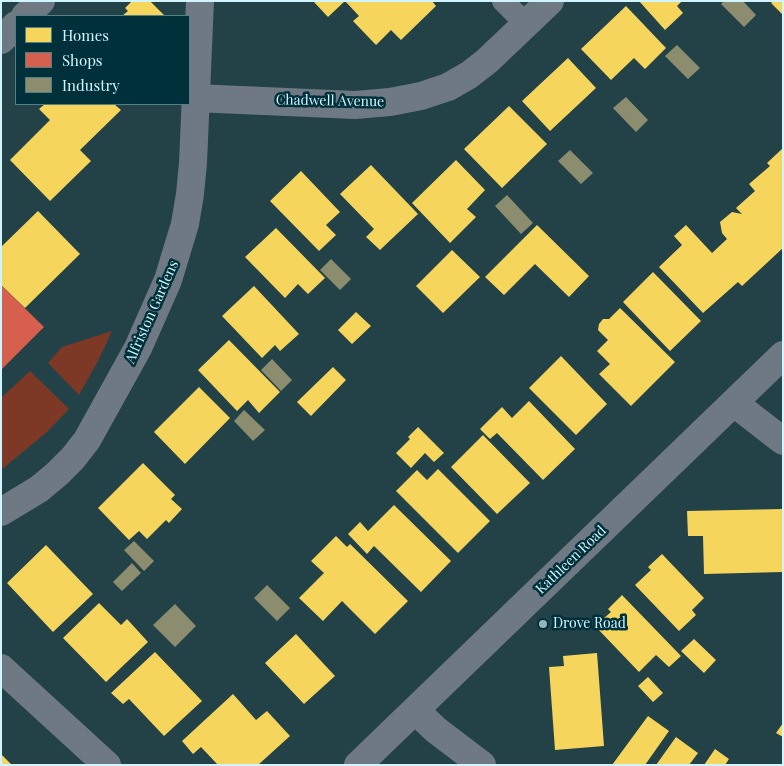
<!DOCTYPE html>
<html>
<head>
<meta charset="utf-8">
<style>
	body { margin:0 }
	#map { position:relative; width:784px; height:766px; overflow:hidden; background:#224248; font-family:"Playfair Display",serif }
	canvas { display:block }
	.frame { position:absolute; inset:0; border:2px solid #d0f5ff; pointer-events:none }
	.legend { position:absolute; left:15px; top:15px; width:175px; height:90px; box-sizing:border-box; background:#00303a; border:1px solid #537f89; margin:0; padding:6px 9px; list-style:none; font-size:15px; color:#d0f5ff }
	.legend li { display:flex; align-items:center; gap:10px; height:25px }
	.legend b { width:25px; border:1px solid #537f89 }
</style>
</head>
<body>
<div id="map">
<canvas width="784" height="766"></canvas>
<div class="frame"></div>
<ul class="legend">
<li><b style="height:14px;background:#f6d55c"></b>Homes</li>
<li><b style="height:14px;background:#d6604d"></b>Shops</li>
<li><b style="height:14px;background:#8c8c6e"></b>Industry</li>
</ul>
</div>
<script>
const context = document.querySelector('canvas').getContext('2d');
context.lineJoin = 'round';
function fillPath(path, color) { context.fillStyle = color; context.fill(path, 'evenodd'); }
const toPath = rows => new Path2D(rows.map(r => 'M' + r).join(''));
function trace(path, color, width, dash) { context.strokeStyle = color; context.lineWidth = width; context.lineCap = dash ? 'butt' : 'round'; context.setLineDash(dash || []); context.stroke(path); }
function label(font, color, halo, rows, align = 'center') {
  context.font = font + ' "Playfair Display",serif'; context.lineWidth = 5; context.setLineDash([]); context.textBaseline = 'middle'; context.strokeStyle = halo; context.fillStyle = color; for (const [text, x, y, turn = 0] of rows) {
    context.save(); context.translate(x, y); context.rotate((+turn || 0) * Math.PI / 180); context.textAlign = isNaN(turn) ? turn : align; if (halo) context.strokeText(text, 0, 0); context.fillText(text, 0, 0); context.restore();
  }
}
const green = toPath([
	[112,331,98,361,79,395,48,363,62,347],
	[30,371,69,409,47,432,1,470,1,398]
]);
const homes = toPath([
	[132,1,150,1,165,16,122,16,128,11,125,8],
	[313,1,432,1,436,6,401,40,391,30,376,45,353,21,359,16,345,1,328,17],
	[639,1,682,1,677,6,683,13,665,30],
	[773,1,783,1,783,15,771,3],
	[626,6,666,48,645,69,634,58,611,80,581,49],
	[568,58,596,88,550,131,522,101],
	[45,104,114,104,121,110,80,150,91,161,50,201,10,160,50,120,39,109],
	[509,106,547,144,502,188,464,149],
	[783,148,783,248,742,286,738,282,703,313,659,267,682,245,674,236,686,225,712,253,727,239,722,233,720,222,732,212,742,214,736,208,755,191,749,184,770,166,767,163],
	[456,160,485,190,467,209,476,217,450,243,412,203],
	[371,165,418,214,380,250,366,237,374,229,340,194],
	[301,171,340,212,326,225,336,235,319,251,270,201],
	[38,211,80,254,25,308,1,285,1,247],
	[537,225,589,276,569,297,535,264,504,295,485,277],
	[276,228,325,278,308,294,298,284,285,298,245,257],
	[452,250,480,277,443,313,416,286],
	[653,272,701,321,670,351,623,302],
	[254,286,299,334,280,351,275,345,262,358,222,316],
	[620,308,675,362,631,406,599,374,610,364,597,351,608,340,598,330,599,324,603,319,609,319],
	[356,312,371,326,352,344,338,330],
	[229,340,280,392,259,413,248,400,237,411,198,370],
	[561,356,607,404,576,435,529,388],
	[333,367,346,380,311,416,297,402],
	[199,387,230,418,185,464,154,432],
	[529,401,575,449,543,480,497,433,490,439,480,429,502,407,512,418],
	[418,427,444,453,434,462,425,453,411,468,396,453,410,439,408,437],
	[483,435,530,483,497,514,451,467],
	[143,463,175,495,171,499,182,509,169,523,166,520,147,539,139,531,129,540,98,508],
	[438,469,490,521,458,553,396,491,417,470,427,480],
	[394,505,451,561,421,592,374,546,367,554,348,534,360,522,368,531],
	[783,509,783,572,704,574,703,536,688,536,687,511],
	[336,536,347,547,350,544,408,601,375,634,342,601,323,621,299,598,324,573,311,561],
	[46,545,93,594,53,632,7,583],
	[662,554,704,598,692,610,696,615,679,631,635,585,651,570,648,567],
	[622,595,681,656,669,667,656,655,639,672,595,626,611,612,608,609],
	[99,603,121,625,127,619,148,642,106,682,63,638],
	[296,634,335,676,304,704,265,663],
	[694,639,716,660,704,673,681,651],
	[155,652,202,701,164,736,129,699,123,704,111,693],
	[597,653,604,746,555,750,549,667,564,666,563,656],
	[648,677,663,693,653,702,638,686],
	[233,694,256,720,267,711,290,736,258,765,218,765,201,747,193,754,182,741],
	[648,716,669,731,645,765,612,765],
	[783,723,783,737,776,733],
	[676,737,698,753,689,765,656,765],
	[715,749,729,759,725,765,704,765],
	[1,754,12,765,1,765]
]);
const shops = toPath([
	[1,285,44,327,1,370]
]);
const industry = toPath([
	[724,1,743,1,756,15,744,27,721,4],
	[677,45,700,68,688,79,665,56],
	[626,97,648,120,636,132,613,108],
	[570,150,593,173,581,184,558,161],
	[507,195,533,223,521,234,495,206],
	[331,259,351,279,340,290,320,270],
	[272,359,292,380,281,391,261,370],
	[244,410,265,430,253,441,234,421],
	[134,541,154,561,144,571,124,550],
	[132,563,141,573,122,591,113,582],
	[267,585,290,608,277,621,254,598],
	[175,604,196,626,175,647,153,625]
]);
const lane = toPath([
	[503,1,526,24]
]);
const street = toPath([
	[25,16,41,1],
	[1,40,16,25],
	[195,98,355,105,390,102,421,96,448,87,469,75,487,61,550,1],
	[734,403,783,441],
	[1,512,39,489,57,474,73,458,87,440,138,348,168,280,185,224,190,194,193,163,200,1],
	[1,668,107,765],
	[415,710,436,730,482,765],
	[358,765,783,355]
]);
const markers = [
	[543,624,5,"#93b6bf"]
];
const streetNames = [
	["Chadwell Avenue",330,101,1],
	["Alfriston Gardens",152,312,-66],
	["Kathleen Road",571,560,-44]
];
const poiNames = [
	["Drove Road",553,624]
];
fillPath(green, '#7d3926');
fillPath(homes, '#f6d55c');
fillPath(shops, '#d6604d');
fillPath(industry, '#8c8c6e');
trace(lane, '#6f7983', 22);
trace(street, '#6f7983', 28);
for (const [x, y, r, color] of markers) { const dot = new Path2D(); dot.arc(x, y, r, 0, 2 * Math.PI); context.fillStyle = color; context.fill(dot); trace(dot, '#00303a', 2); }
label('14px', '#d0f5ff', '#00303a', streetNames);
label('14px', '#d0f5ff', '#00303a', poiNames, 'left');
</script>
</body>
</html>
